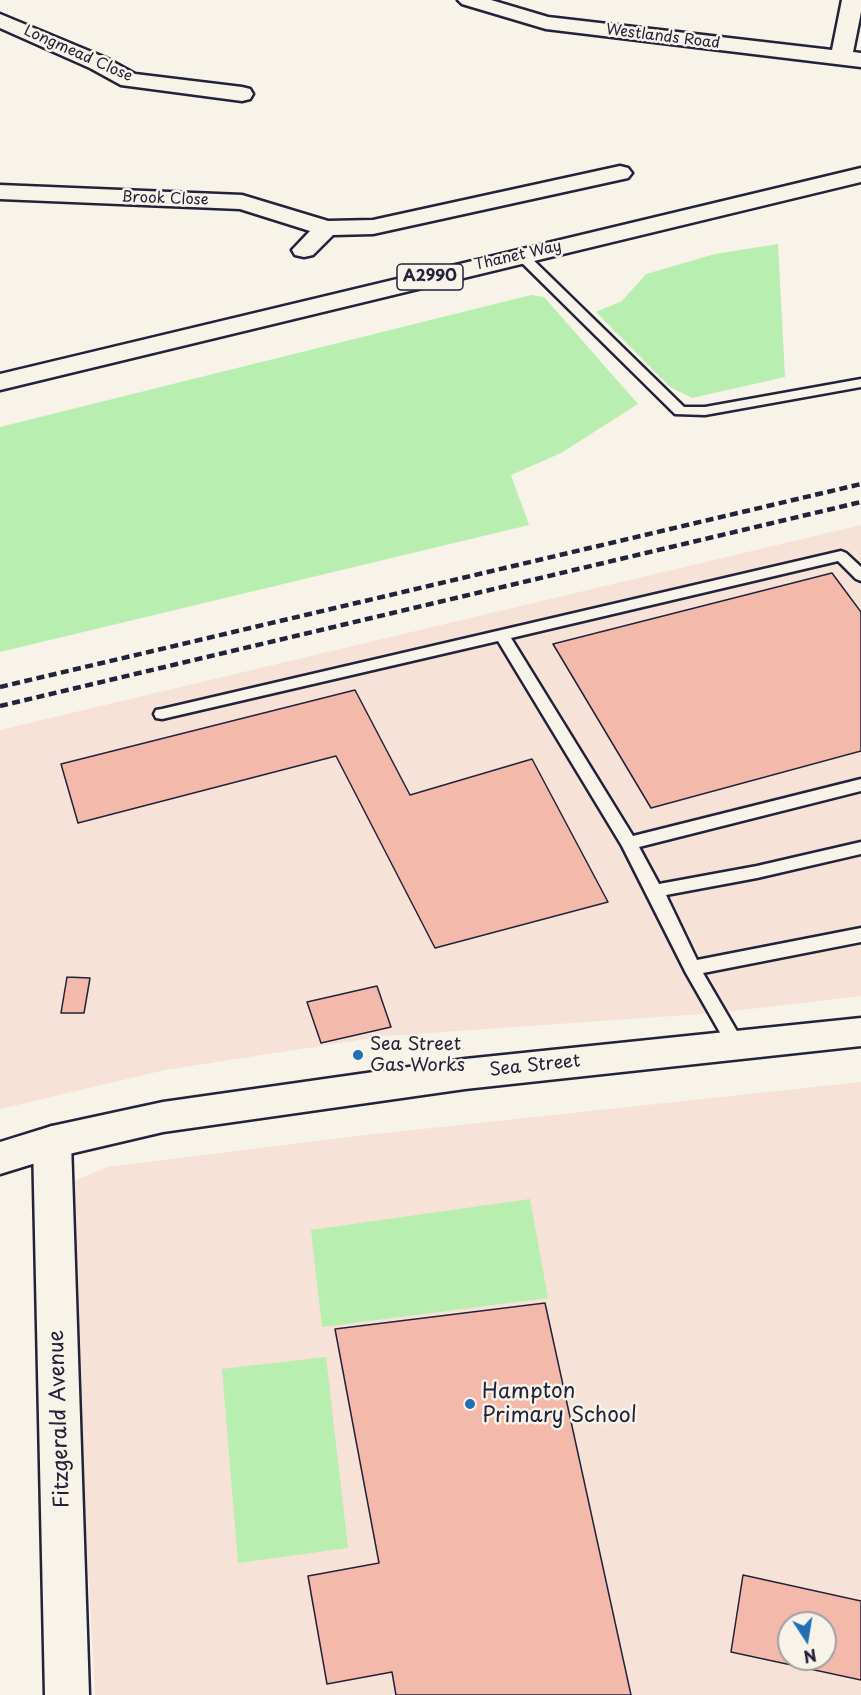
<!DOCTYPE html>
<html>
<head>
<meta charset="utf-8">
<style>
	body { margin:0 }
	#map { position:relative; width:861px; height:1695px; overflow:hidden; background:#f7f3e8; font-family:"Playpen Sans",sans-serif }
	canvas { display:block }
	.north { position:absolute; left:777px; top:1611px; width:60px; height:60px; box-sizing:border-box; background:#f7f3e8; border:2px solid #a29fa3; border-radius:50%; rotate:168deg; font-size:16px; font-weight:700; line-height:24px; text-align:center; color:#22223b }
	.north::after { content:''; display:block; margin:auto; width:21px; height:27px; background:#1f6fb2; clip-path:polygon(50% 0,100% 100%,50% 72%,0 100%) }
</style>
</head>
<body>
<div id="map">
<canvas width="861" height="1695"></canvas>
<div class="north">N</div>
</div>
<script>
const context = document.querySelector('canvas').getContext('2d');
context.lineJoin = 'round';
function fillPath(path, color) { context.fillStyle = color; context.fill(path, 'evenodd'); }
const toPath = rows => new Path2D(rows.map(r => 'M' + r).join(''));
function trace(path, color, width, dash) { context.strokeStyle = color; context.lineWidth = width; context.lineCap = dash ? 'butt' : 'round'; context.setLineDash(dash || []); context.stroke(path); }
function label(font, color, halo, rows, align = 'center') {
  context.font = font + ' "Playpen Sans",sans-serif'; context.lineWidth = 5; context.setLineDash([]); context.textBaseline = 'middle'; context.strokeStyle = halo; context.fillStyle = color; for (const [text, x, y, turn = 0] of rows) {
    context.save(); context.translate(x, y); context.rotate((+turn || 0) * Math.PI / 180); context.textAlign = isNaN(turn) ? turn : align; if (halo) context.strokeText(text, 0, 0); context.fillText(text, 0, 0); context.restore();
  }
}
const built = toPath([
	[861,525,861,996,716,1013,385,1036,165,1070,0,1109,0,730],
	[861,1082,861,1695,95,1695,67,1184,107,1167,348,1137],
	[789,1623,825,1623,825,1659,789,1659]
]);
const green = toPath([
	[778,244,785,377,692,398,670,387,596,312,622,301,646,274,715,254],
	[531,295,544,297,638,404,561,453,511,475,529,525,0,652,0,427],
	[530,1199,548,1298,322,1327,311,1230],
	[326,1357,348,1548,238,1563,222,1369]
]);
const building = toPath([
	[832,573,861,612,861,751,651,808,553,644,832,573],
	[355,690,410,795,532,759,608,902,435,948,336,756,78,823,61,764,355,690],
	[67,977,90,978,84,1013,61,1013,67,977],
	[377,986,391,1027,321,1043,307,1002,377,986],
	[545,1303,631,1695,396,1695,392,1672,327,1684,308,1576,379,1563,335,1329,545,1303],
	[743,1575,861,1601,861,1680,731,1652,743,1575],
	[789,1623,825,1623,825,1659,789,1659,789,1623]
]);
const lane = toPath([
	[521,251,525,252,684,407,705,407,861,379,861,387,705,415,675,414,517,258,515,255,521,251],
	[841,551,846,553,861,567,861,581,856,579,838,561,511,638,633,836,861,779,861,791,639,847,659,884,757,866,861,842,861,854,757,878,666,895,697,960,861,928,861,942,703,973,745,1045,742,1050,736,1052,730,1050,686,973,622,846,498,641,162,719,156,718,154,714,156,710,162,709,841,551]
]);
const street = toPath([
	[458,0,491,0,548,17,832,50,842,0,861,0,861,12,853,52,861,53,861,67,546,29,462,4,458,0],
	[0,14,106,58,135,74,242,87,250,89,253,94,250,99,242,101,121,85,90,68,0,28,0,14],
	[620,166,628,168,632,173,628,178,373,234,333,235,313,255,304,257,295,255,292,250,310,231,240,209,0,199,0,185,242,195,328,221,373,220,620,166],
	[52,1126,65,1131,71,1142,89,1695,45,1695,33,1142,39,1131,52,1126]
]);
const secondary = toPath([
	[861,1018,861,1046,465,1089,163,1132,52,1158,0,1174,0,1142,52,1126,163,1102,465,1059,861,1018]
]);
const primary = toPath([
	[861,168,861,182,0,390,0,374,861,168]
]);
const rail = toPath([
	[0,687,861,484],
	[0,706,861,502]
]);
const markers = [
	[358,1055,6,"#1f6fb2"],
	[470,1404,6,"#1f6fb2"]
];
const farStreetnames = [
	["Westlands Road",663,37,7],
	["Longmead Close",78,54,24],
	["Brook Close",165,199,2],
	["Thanet Way",518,256,-13]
];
const shields = [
	[430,277,66]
];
const shieldNames = [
	["A2990",430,277]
];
const poiNames = [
	["Sea Street",370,1045],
	["Gas Works",370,1066]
];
const streetNames = [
	["Sea Street",535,1066,-6]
];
const nearPoinames = [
	["Hampton",482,1392],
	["Primary School",482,1416]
];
const nearStreetnames = [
	["Fitzgerald Avenue",60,1419,-92]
];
fillPath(built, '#f6e2d6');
fillPath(green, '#b8eeaf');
fillPath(building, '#f3b9ab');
trace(building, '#22223b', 1.5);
trace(lane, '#22223b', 5);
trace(street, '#22223b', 5);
trace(secondary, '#22223b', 5);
trace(primary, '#22223b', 5);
fillPath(lane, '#f7f3e8');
fillPath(street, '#f7f3e8');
fillPath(secondary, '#f7f3e8');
fillPath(primary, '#f7f3e8');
trace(rail, '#22223b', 4.5, [8, 4.5]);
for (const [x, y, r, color] of markers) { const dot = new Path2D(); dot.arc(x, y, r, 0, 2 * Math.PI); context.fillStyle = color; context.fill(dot); trace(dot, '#f7f3e8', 2); }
label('15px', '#22223b', '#f7f3e8', farStreetnames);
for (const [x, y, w] of shields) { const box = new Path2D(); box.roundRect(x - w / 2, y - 13, w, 26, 4.5); context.fillStyle = '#f7f3e8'; context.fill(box); trace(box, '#22223b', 1.5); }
label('bold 16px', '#22223b', null, shieldNames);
label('18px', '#22223b', '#f7f3e8', poiNames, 'left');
label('18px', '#22223b', '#f7f3e8', streetNames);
label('21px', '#22223b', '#f7f3e8', nearPoinames, 'left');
label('21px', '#22223b', '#f7f3e8', nearStreetnames);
</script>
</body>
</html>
